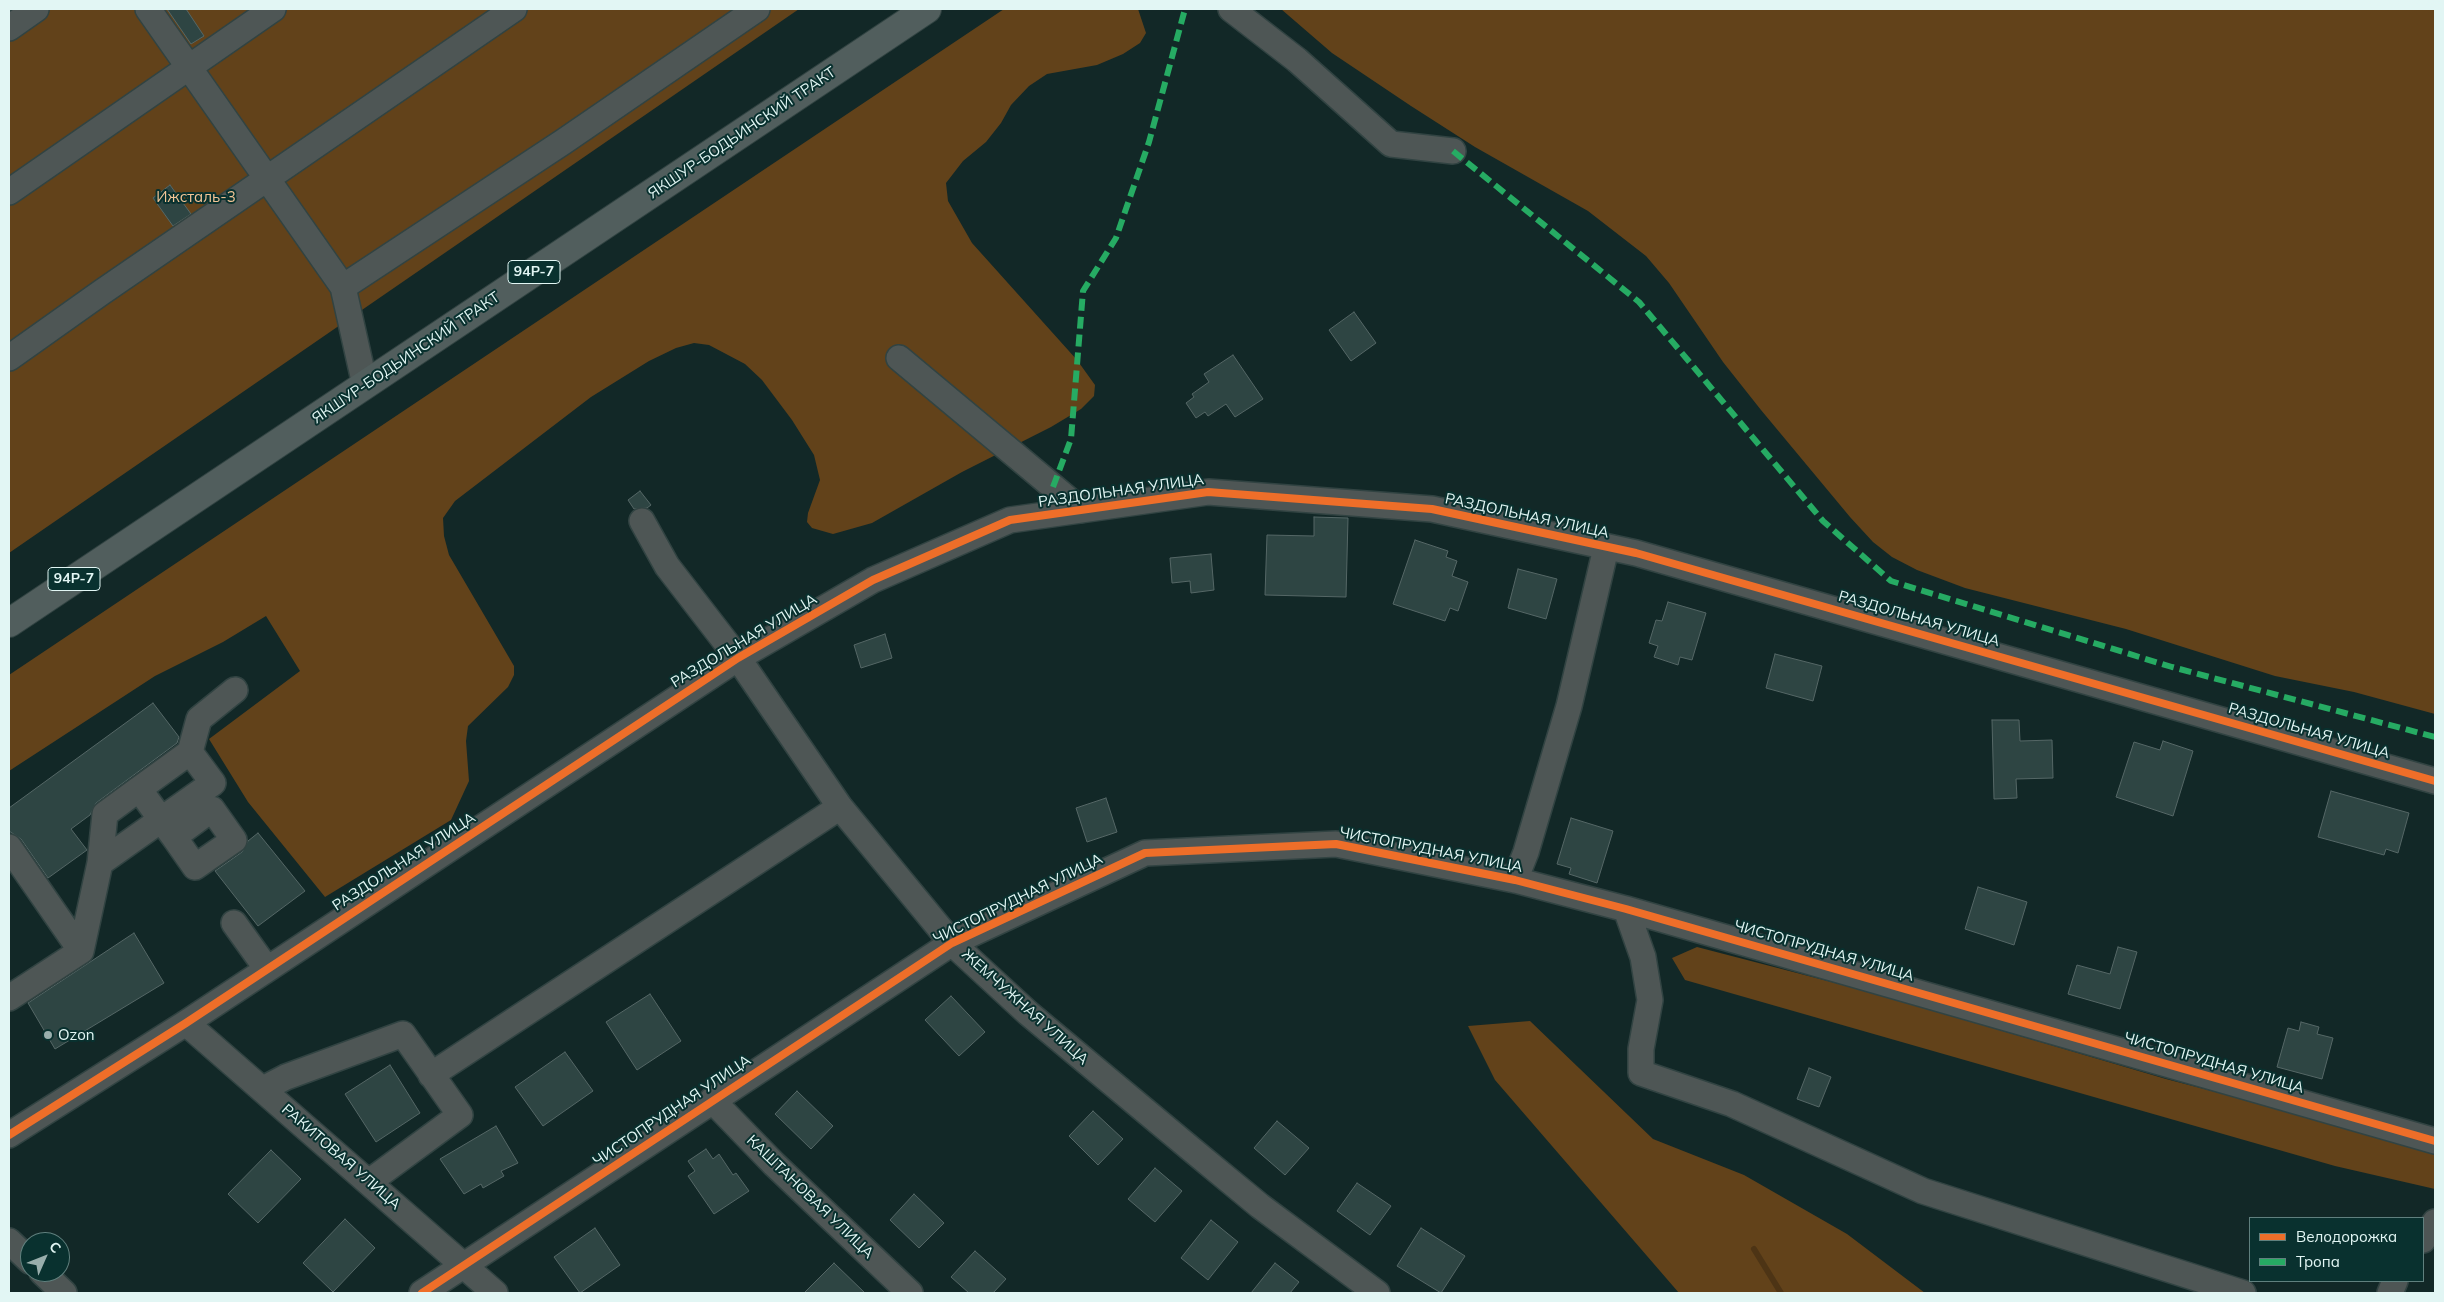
<!DOCTYPE html>
<html>
<head>
<meta charset="utf-8">
<style>
	body { margin:0 }
	#map { position:relative; width:2444px; height:1302px; overflow:hidden; background:#122827; font-family:Mulish,sans-serif }
	canvas { display:block }
	.frame { position:absolute; inset:0; border:10px solid #e2f6f4; pointer-events:none }
	.legend { position:absolute; left:2249px; top:1217px; width:175px; height:65px; box-sizing:border-box; background:#09312f; border:1px solid #60807e; margin:0; padding:6px 9px; list-style:none; font-size:15px; color:#e2f6f4 }
	.legend li { display:flex; align-items:center; gap:10px; height:25px }
	.legend b { width:25px; border:1px solid #60807e }
	.north { position:absolute; left:20px; top:1232px; width:50px; height:50px; box-sizing:border-box; background:#09312f; border:1px solid #60807e; border-radius:50%; rotate:46deg; font-size:14px; font-weight:700; line-height:20px; text-align:center; color:#e2f6f4 }
	.north::after { content:''; display:block; margin:auto; width:18px; height:22px; background:#99aeac; clip-path:polygon(50% 0,100% 100%,50% 72%,0 100%) }
</style>
</head>
<body>
<div id="map">
<canvas width="2444" height="1302"></canvas>
<div class="frame"></div>
<ul class="legend">
<li><b style="height:6px;background:#ee6e29"></b>Велодорожка</li>
<li><b style="height:6px;background:#26ab63"></b>Тропа</li>
</ul>
<div class="north">С</div>
</div>
<script>
const context = document.querySelector('canvas').getContext('2d');
context.lineJoin = 'round';
function fillPath(path, color) { context.fillStyle = color; context.fill(path, 'evenodd'); }
const toPath = rows => new Path2D(rows.map(r => 'M' + r).join(''));
function trace(path, color, width, dash) { context.strokeStyle = color; context.lineWidth = width; context.lineCap = dash ? 'butt' : 'round'; context.setLineDash(dash || []); context.stroke(path); }
function label(font, color, halo, rows, align = 'center') {
  context.font = font + ' Mulish,sans-serif'; context.lineWidth = 4; context.setLineDash([]); context.textBaseline = 'middle'; context.strokeStyle = halo; context.fillStyle = color; for (const [text, x, y, turn = 0] of rows) {
    context.save(); context.translate(x, y); context.rotate((+turn || 0) * Math.PI / 180); context.textAlign = isNaN(turn) ? turn : align; if (halo) context.strokeText(text, 0, 0); context.fillText(text, 0, 0); context.restore();
  }
}
const green = toPath([
	[9,9,799,9,9,553],
	[1004,9,1138,9,1146,33,1140,43,1123,54,1097,65,1047,74,1029,86,1011,105,1001,123,986,142,963,161,946,183,948,201,972,243,1077,360,1095,385,1094,396,1081,409,1051,427,962,472,872,523,833,534,812,528,807,522,808,513,820,480,814,455,792,420,762,380,745,364,709,345,694,343,676,348,649,361,591,397,455,501,443,518,444,536,449,555,514,666,514,675,508,687,468,726,466,741,469,781,451,820,325,897,248,802,209,739,300,671,266,616,223,642,155,676,9,771,9,675],
	[1281,9,2435,9,2435,714,2354,692,2275,676,2126,629,1965,588,1917,570,1892,557,1873,542,1850,517,1761,410,1723,362,1669,283,1646,256,1588,211,1475,147,1411,106,1332,53],
	[1697,947,1874,993,2166,1079,2404,1141,2435,1153,2435,1189,2335,1166,1685,980,1672,958],
	[1530,1021,1653,1139,1744,1175,1847,1234,1925,1293,1679,1293,1495,1080,1468,1026]
]);
const stream = toPath([
	[1754,1249,1781,1293]
]);
const building = toPath([
	[167,9,186,9,204,36,191,44,167,9],
	[170,185,191,214,173,226,153,198,170,185],
	[1354,312,1376,343,1351,361,1329,330,1354,312],
	[1233,355,1263,399,1235,417,1226,404,1208,416,1205,412,1196,418,1186,403,1194,397,1192,394,1209,382,1204,374,1233,355],
	[640,491,651,505,647,508,634,509,628,500,640,491],
	[1314,517,1348,518,1346,597,1265,595,1267,535,1314,536,1314,517],
	[1415,540,1448,551,1446,557,1457,561,1452,576,1468,582,1458,611,1450,608,1445,621,1393,604,1415,540],
	[1211,554,1214,590,1191,593,1190,581,1172,583,1170,558,1211,554],
	[1518,569,1557,579,1546,619,1508,608,1518,569],
	[1668,602,1706,613,1692,660,1680,657,1678,665,1654,657,1658,646,1649,643,1656,620,1662,621,1668,602],
	[885,634,892,658,861,668,854,645,885,634],
	[1775,654,1822,666,1813,701,1766,688,1775,654],
	[153,703,179,737,177,743,96,803,90,815,71,829,87,850,48,878,21,839,9,831,9,808,153,703],
	[1992,720,2019,720,2020,741,2052,740,2053,778,2016,779,2017,798,1994,799,1992,720],
	[2163,741,2193,751,2173,816,2116,797,2134,742,2160,750,2163,741],
	[2331,791,2409,813,2398,853,2386,849,2384,855,2318,837,2331,791],
	[1106,798,1117,832,1087,842,1076,808,1106,798],
	[1571,818,1613,831,1597,883,1569,874,1571,868,1557,864,1571,818],
	[258,833,305,891,258,926,215,871,242,852,248,841,258,833],
	[1978,887,2027,902,2014,945,1965,929,1978,887],
	[134,933,164,983,55,1049,28,1003,134,933],
	[2118,947,2137,952,2120,1009,2068,994,2077,965,2110,974,2118,947],
	[650,994,681,1041,637,1070,606,1022,650,994],
	[951,996,985,1032,959,1056,925,1020,951,996],
	[2301,1022,2319,1027,2317,1034,2333,1038,2322,1079,2277,1067,2288,1028,2299,1031,2301,1022],
	[565,1052,593,1091,543,1126,515,1087,565,1052],
	[390,1065,420,1113,376,1142,345,1094,390,1065],
	[1809,1068,1831,1077,1819,1107,1797,1099,1809,1068],
	[797,1091,833,1126,811,1149,775,1114,797,1091],
	[1093,1111,1123,1139,1098,1165,1069,1136,1093,1111],
	[1277,1121,1309,1148,1285,1175,1254,1148,1277,1121],
	[496,1126,518,1163,501,1171,504,1176,483,1188,481,1184,464,1194,440,1159,496,1126],
	[706,1149,713,1159,719,1154,733,1175,736,1173,749,1191,714,1214,688,1176,695,1171,688,1161,706,1149],
	[271,1150,301,1179,258,1223,228,1194,271,1150],
	[1155,1168,1182,1191,1155,1222,1128,1199,1155,1168],
	[1357,1183,1391,1206,1370,1235,1337,1211,1357,1183],
	[914,1194,944,1223,919,1248,890,1220,914,1194],
	[345,1219,375,1248,333,1292,303,1263,345,1219],
	[1211,1220,1238,1242,1208,1280,1181,1258,1211,1220],
	[595,1228,620,1265,580,1293,554,1257,595,1228],
	[1421,1228,1465,1256,1441,1293,1397,1266,1421,1228],
	[975,1251,1006,1279,993,1293,969,1293,951,1277,975,1251],
	[834,1263,865,1293,804,1293,834,1263],
	[1275,1263,1299,1282,1290,1293,1251,1293,1275,1263]
]);
const minor = toPath([
	[148,9,343,287,365,385],
	[1231,9,1297,60,1391,144,1453,151],
	[9,28,36,9],
	[9,192,273,9],
	[343,287,563,142,757,9],
	[9,358,102,292,514,9],
	[899,358,1081,510],
	[642,521,667,566,738,658,840,807,952,943,1028,1013,1191,1149,1260,1206,1377,1293],
	[139,789,190,752,199,719,235,690],
	[9,847,81,951],
	[100,863,213,783,190,752],
	[1515,880,1526,852,1569,706,1606,548],
	[1626,909,1643,957,1650,1000,1641,1049,1641,1073,1732,1104,1923,1191,2243,1293],
	[234,923,267,969],
	[9,998,81,951,100,863,105,814,139,789,168,829,174,837,195,867,234,840,212,809,174,837],
	[186,1023,495,1293],
	[431,1075,840,807],
	[263,1089,286,1077,403,1034,460,1115,369,1182],
	[712,1100,774,1164,910,1293],
	[9,1135,186,1023,738,658,873,580,1010,520,1208,492,1432,509,1636,553,2435,781],
	[2423,1240,2435,1222],
	[9,1241,30,1261],
	[42,1272,64,1293],
	[422,1293,952,943,1145,853,1336,844,1515,880,1626,909,2435,1141],
	[2390,1293,2395,1281]
]);
const major = toPath([
	[9,623,927,9]
]);
const quiet = toPath([
	[1453,151,1639,302,1823,521,1891,581,2172,667,2435,737],
	[1053,487,1071,439,1083,291,1116,238,1149,142,1185,9]
]);
const cycleway = toPath([
	[9,1135,186,1023,738,658,873,580,1010,520,1208,492,1432,509,1636,553,2435,781],
	[422,1293,952,943,1145,853,1336,844,1515,880,1626,909,2435,1141]
]);
const markers = [
	[48,1035,5,"#99aeac"]
];
const shields = [
	[534,272,52],
	[74,579,52]
];
const shieldNames = [
	["94Р-7",534,272],
	["94Р-7",74,579]
];
const streetNames = [
	["ЯКШУР-БОДЬИНСКИЙ ТРАКТ",742,133,-34],
	["ЯКШУР-БОДЬИНСКИЙ ТРАКТ",406,358,-34],
	["РАЗДОЛЬНАЯ УЛИЦА",1121,491,-8],
	["РАЗДОЛЬНАЯ УЛИЦА",1527,516,12],
	["РАЗДОЛЬНАЯ УЛИЦА",1919,619,16],
	["РАЗДОЛЬНАЯ УЛИЦА",744,641,-31],
	["РАЗДОЛЬНАЯ УЛИЦА",2309,731,16],
	["ЧИСТОПРУДНАЯ УЛИЦА",1431,850,11],
	["РАЗДОЛЬНАЯ УЛИЦА",404,862,-33],
	["ЧИСТОПРУДНАЯ УЛИЦА",1018,899,-26],
	["ЧИСТОПРУДНАЯ УЛИЦА",1824,951,16],
	["ЖЕМЧУЖНАЯ УЛИЦА",1025,1007,42],
	["ЧИСТОПРУДНАЯ УЛИЦА",2214,1063,16],
	["ЧИСТОПРУДНАЯ УЛИЦА",672,1111,-34],
	["РАКИТОВАЯ УЛИЦА",341,1157,41],
	["КАШТАНОВАЯ УЛИЦА",810,1197,44]
];
const parkNames = [
	["Ижсталь-3",196,197]
];
const poiNames = [
	["Ozon",58,1035]
];
fillPath(green, '#62421a');
trace(stream, '#4d3415', 6);
fillPath(building, '#2e4543');
trace(building, '#556766', 1);
trace(minor, '#314342', 28);
trace(major, '#314342', 30);
trace(minor, '#4e5655', 25);
trace(major, '#515e5d', 28);
trace(quiet, '#26ab63', 6, [12, 6]);
trace(cycleway, '#ee6e29', 8);
for (const [x, y, r, color] of markers) { const dot = new Path2D(); dot.arc(x, y, r, 0, 2 * Math.PI); context.fillStyle = color; context.fill(dot); trace(dot, '#09312f', 2); }
for (const [x, y, w] of shields) { const box = new Path2D(); box.roundRect(x - w / 2, y - 11.5, w, 23, 4); context.fillStyle = '#09312f'; context.fill(box); trace(box, '#e2f6f4', 1); }
label('bold 14px', '#e2f6f4', null, shieldNames);
label('15px', '#e2f6f4', '#09312f', streetNames);
label('15px', '#f4c596', '#09312f', parkNames);
label('15px', '#e2f6f4', '#09312f', poiNames, 'left');
</script>
</body>
</html>
